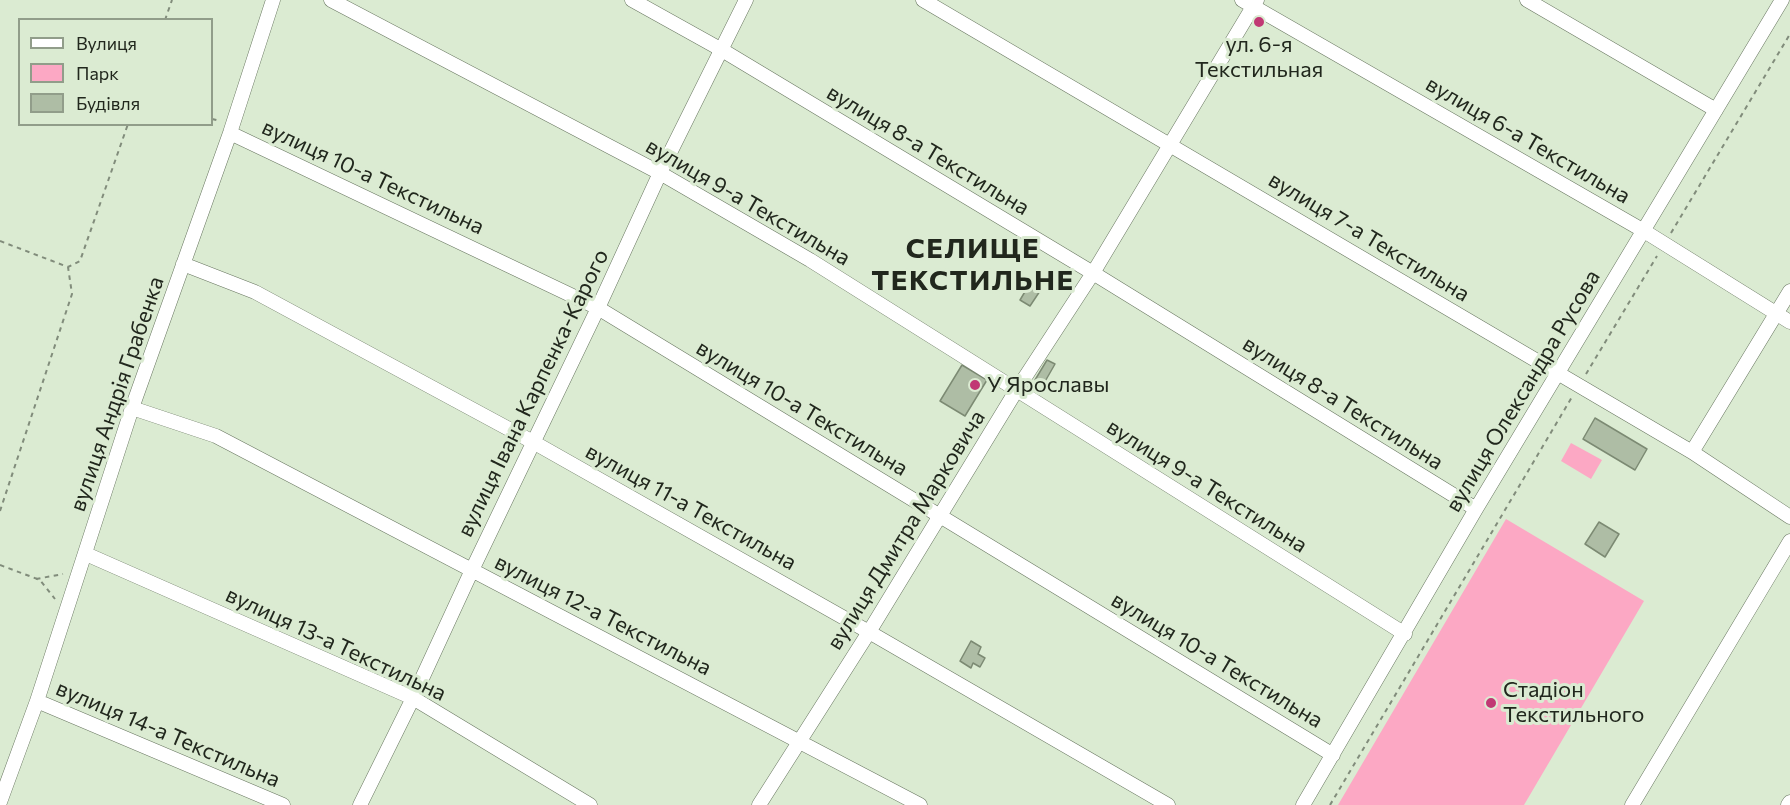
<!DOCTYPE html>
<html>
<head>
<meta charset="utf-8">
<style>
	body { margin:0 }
	#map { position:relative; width:1790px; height:805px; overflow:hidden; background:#dbebd2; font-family:Commissioner,sans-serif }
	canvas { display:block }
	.legend { position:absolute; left:18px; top:18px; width:195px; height:108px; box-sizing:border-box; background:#dbebd2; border:2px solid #919d8a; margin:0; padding:8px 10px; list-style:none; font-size:18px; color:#21271d }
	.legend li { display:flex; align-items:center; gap:12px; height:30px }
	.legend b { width:30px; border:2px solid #919d8a }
</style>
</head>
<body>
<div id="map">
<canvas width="1790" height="805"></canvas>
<ul class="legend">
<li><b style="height:8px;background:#fff"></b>Вулиця</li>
<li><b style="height:16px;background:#fca8c4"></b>Парк</li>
<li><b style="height:16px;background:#aebda5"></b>Будівля</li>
</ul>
</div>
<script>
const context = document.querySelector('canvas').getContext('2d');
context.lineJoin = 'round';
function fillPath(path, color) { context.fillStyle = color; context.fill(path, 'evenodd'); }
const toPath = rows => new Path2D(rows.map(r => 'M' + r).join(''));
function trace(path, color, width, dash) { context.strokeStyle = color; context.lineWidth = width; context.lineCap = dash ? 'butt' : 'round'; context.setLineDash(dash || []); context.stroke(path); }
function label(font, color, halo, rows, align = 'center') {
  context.font = font + ' Commissioner,sans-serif'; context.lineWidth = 6; context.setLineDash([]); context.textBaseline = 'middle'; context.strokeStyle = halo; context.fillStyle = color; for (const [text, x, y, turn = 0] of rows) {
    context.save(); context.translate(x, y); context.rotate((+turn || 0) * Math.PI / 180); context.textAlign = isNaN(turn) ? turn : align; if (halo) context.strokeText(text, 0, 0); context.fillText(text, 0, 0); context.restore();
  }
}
const green = toPath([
	[1571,443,1602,460,1591,479,1561,461],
	[1506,519,1644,601,1524,805,1338,805]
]);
const building = toPath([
	[1029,285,1040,291,1030,306,1020,300,1029,285],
	[1047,360,1055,364,1043,385,1035,380,1047,360],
	[962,365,987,380,965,416,940,401,962,365],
	[1595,418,1647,449,1635,470,1583,439,1595,418],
	[1599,522,1619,534,1605,557,1585,544,1599,522],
	[971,641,981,647,978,654,985,658,980,667,973,663,971,668,960,661,971,641]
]);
const path = toPath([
	[165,20,172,0],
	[212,119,220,121],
	[1671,233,1790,34],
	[0,241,68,267,80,261,128,124],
	[1586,374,1657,256],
	[0,511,72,294,68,267],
	[0,565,40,580,55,599],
	[36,579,63,574],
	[1330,805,1572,397]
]);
const minor = toPath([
	[331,0,660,173,810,260,1405,634],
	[632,0,722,50,1093,273,1476,509],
	[923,0,1692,452,1790,517],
	[1242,0,1644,231,1790,322],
	[1527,0,1716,110],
	[230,133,598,308,1333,755],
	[183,264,255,292,533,442,869,632,1168,805],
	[132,408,216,436,920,805],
	[1692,452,1790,291],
	[86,554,413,698,590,805],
	[37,701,283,805],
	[0,802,37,701,132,408,230,133,273,0],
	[360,805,413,698,472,570,598,308,660,173,746,0],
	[759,805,869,632,1016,391,1093,273,1257,0],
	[1303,805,1476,509,1782,0],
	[1632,805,1790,541],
	[1788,805,1790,802]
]);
const markers = [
	[1259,22,6,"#c13874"],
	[975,385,6,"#c13874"],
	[1491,703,6,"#c13874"]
];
const poiNames = [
	["ул. 6-я",1259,45,"center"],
	["Текстильная",1259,70,"center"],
	["У Ярославы",987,385],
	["Стадіон",1503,690],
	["Текстильного",1503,715]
];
const streetNames = [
	["вулиця 6-а Текстильна",1528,140,30],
	["вулиця 8-а Текстильна",928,150,31],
	["вулиця 10-а Текстильна",373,177,25],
	["вулиця 9-а Текстильна",748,202,30],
	["вулиця 7-а Текстильна",1369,237,31],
	["вулиця Олександра Русова",1523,391,-59],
	["вулиця Івана Карпенка-Карого",533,393,-64],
	["вулиця Андрія Грабенка",117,394,-71],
	["вулиця 8-а Текстильна",1343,403,32],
	["вулиця 10-а Текстильна",802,408,31],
	["вулиця 9-а Текстильна",1207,486,32],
	["вулиця 11-а Текстильна",691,507,29],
	["вулиця Дмитра Марковича",906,530,-58],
	["вулиця 12-а Текстильна",603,615,27],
	["вулиця 13-а Текстильна",336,644,25],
	["вулиця 10-а Текстильна",1217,660,31],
	["вулиця 14-а Текстильна",168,734,23]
];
const districtNames = [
	["СЕЛИЩЕ",973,249],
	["ТЕКСТИЛЬНЕ",973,281]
];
fillPath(green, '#fca8c4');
fillPath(building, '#aebda5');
trace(building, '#7c8a73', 1.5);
trace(minor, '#687660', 15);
trace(path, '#818c7b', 2, [4.5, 4.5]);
trace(minor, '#fff', 14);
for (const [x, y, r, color] of markers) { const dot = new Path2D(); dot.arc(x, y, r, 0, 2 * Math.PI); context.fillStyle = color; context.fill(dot); trace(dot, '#dbebd2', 2); }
label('22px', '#21271d', '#dbebd2', poiNames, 'left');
label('22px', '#21271d', '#dbebd2', streetNames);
context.letterSpacing = '1.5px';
label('bold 28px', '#21271d', '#dbebd2', districtNames);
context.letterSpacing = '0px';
</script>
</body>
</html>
